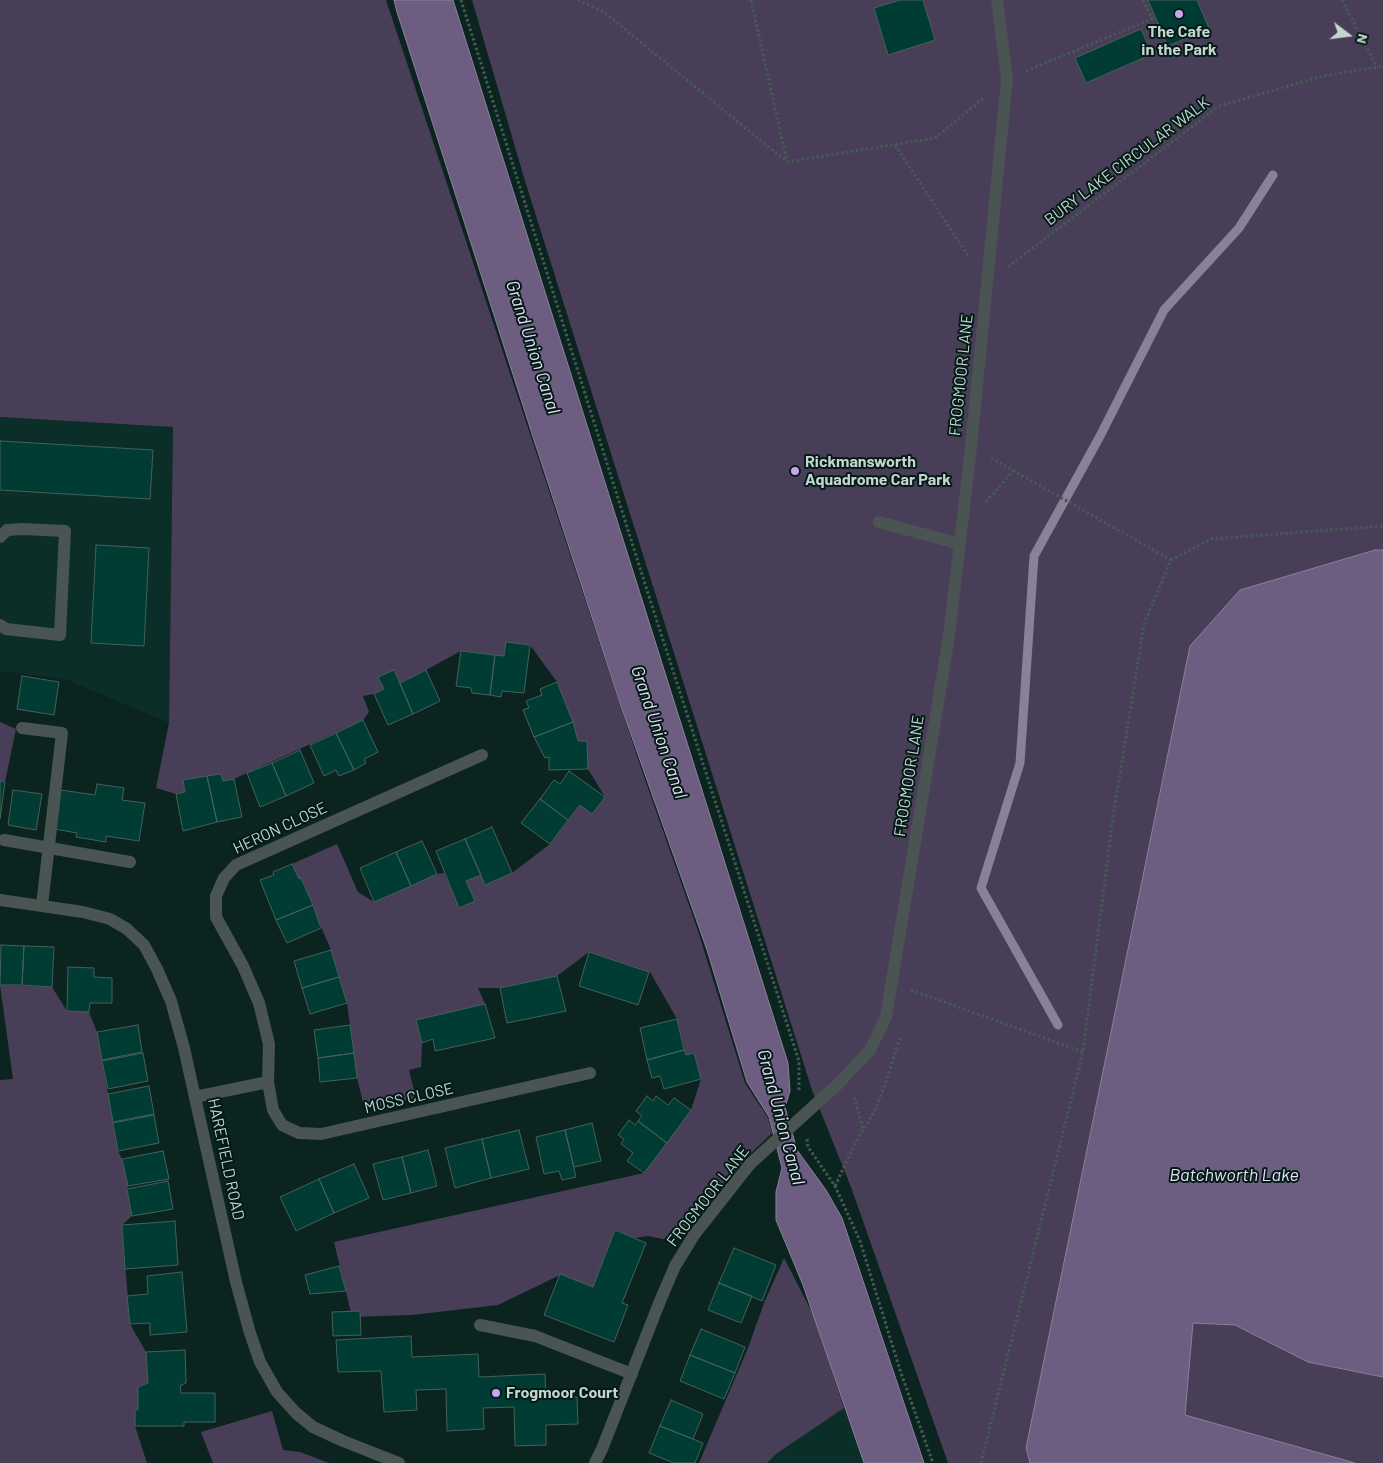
<!DOCTYPE html>
<html>
<head>
<meta charset="utf-8">
<style>
	body { margin:0 }
	#map { position:relative; width:1383px; height:1463px; overflow:hidden; background:#0c241f; font-family:Barlow,sans-serif }
	canvas { display:block }
	.north { position:absolute; left:1323px; top:10px; width:50px; height:50px; -webkit-text-stroke:4px #031b16; paint-order:stroke; rotate:105deg; font-size:14px; font-weight:700; line-height:20px; text-align:center; color:#c7d5d1 }
	.north::after { content:''; display:block; margin:auto; width:18px; height:22px; background:#c7d5d1; clip-path:polygon(50% 0,100% 100%,50% 72%,0 100%) }
</style>
</head>
<body>
<div id="map">
<canvas width="1383" height="1463"></canvas>
<div class="north">N</div>
</div>
<script>
const context = document.querySelector('canvas').getContext('2d');
context.lineJoin = 'round';
function fillPath(path, color) { context.fillStyle = color; context.fill(path, 'evenodd'); }
const toPath = rows => new Path2D(rows.map(r => 'M' + r).join(''));
function trace(path, color, width, dash) { context.strokeStyle = color; context.lineWidth = width; context.lineCap = dash ? 'butt' : 'round'; context.setLineDash(dash || []); context.stroke(path); }
function label(font, color, halo, rows, align = 'center') {
  context.font = font + ' Barlow,sans-serif'; context.lineWidth = 4; context.setLineDash([]); context.textBaseline = 'middle'; context.strokeStyle = halo; context.fillStyle = color; for (const [text, x, y, turn = 0] of rows) {
    context.save(); context.translate(x, y); context.rotate((+turn || 0) * Math.PI / 180); context.textAlign = isNaN(turn) ? turn : align; if (halo) context.strokeText(text, 0, 0); context.fillText(text, 0, 0); context.restore();
  }
}
const built = toPath([
	[0,417,173,427,169,723,65,679,0,671],
	[844,1408,864,1463,767,1463,776,1454]
]);
const green = toPath([
	[0,0,386,0,640,765,698,931,745,1083,768,1118,772,1133,744,1160,673,1241,648,1236,635,1238,615,1230,593,1287,560,1275,498,1305,412,1315,352,1317,334,1242,644,1173,691,1110,701,1079,694,1053,686,1055,677,1019,650,972,589,952,557,976,500,988,478,988,485,1004,416,1020,422,1043,421,1067,409,1070,416,1098,365,1110,357,1078,347,1003,331,950,301,879,299,879,292,864,337,844,358,892,374,902,437,874,444,873,459,907,474,901,466,881,481,875,485,885,512,873,550,844,580,805,592,814,605,797,588,769,587,741,578,741,557,682,530,645,506,642,504,656,461,651,426,670,400,683,394,670,378,678,384,689,374,694,363,696,369,712,363,720,247,773,234,779,223,781,221,774,183,780,185,792,176,794,156,788,169,723,173,427,0,417],
	[472,0,1383,0,1383,1463,948,1463,851,1187,812,1090,525,181],
	[0,722,16,729,5,782,0,781],
	[0,985,52,987,67,1011,89,1012,97,1032,118,1151,122,1159,128,1186,127,1189,132,1216,122,1225,130,1324,146,1352,148,1383,138,1387,138,1410,135,1410,135,1426,147,1463,0,1463,0,1080,13,1079],
	[784,1258,814,1316,844,1408,776,1454,767,1463,699,1463,748,1348,764,1303],
	[272,1411,283,1450,300,1452,329,1463,213,1463,201,1432]
]);
const water = toPath([
	[394,0,453,0,788,1063,790,1091,785,1107,797,1150,826,1190,842,1218,924,1463,864,1463,803,1285,776,1220,776,1192,782,1168,769,1117,747,1082,707,950,622,709,533,437,397,12,394,0],
	[1375,550,1383,550,1383,1377,1308,1362,1235,1325,1193,1323,1185,1415,1355,1463,1030,1463,1026,1448,1190,646,1240,590,1375,550]
]);
const stream = toPath([
	[1058,1025,981,888,1020,763,1034,556,1099,438,1164,310,1239,228,1273,175]
]);
const building = toPath([
	[900,0,923,0,935,40,888,55,874,8,900,0],
	[1148,0,1197,0,1209,28,1168,46,1148,0],
	[1141,29,1152,54,1086,83,1075,58,1141,29],
	[0,441,153,450,150,499,0,490,0,441],
	[96,545,149,548,144,646,91,643,96,545],
	[506,642,530,645,524,693,502,691,501,697,490,695,495,655,504,656,506,642],
	[461,651,495,655,490,695,472,693,471,688,456,686,461,651],
	[394,670,413,714,388,725,374,694,384,689,378,677,394,670],
	[426,670,440,701,413,714,400,683,426,670],
	[22,676,59,682,54,715,17,709,22,676],
	[557,682,573,722,534,737,523,710,529,708,526,701,542,695,540,689,557,682],
	[363,720,378,752,364,759,366,763,354,770,336,733,363,720],
	[573,722,578,741,587,741,588,769,549,770,549,757,545,758,534,737,573,722],
	[336,733,354,770,339,776,336,770,324,776,310,745,336,733],
	[300,750,314,783,286,796,272,763,300,750],
	[272,763,286,796,260,807,247,773,272,763],
	[569,771,605,797,592,814,580,805,568,820,540,799,554,780,560,784,569,771],
	[221,774,223,781,234,779,242,817,217,822,207,776,221,774],
	[207,776,217,822,183,831,176,794,185,792,183,780,207,776],
	[0,781,5,782,0,819,0,781],
	[97,784,124,788,122,800,145,803,139,841,106,836,106,842,76,837,77,833,55,829,61,790,95,795,97,784],
	[13,790,42,794,36,830,8,825,13,790],
	[540,799,568,820,550,844,521,823,540,799],
	[492,827,512,873,485,885,465,839,492,827],
	[465,839,481,875,466,881,475,901,459,908,436,851,465,839],
	[422,841,437,874,411,886,396,852,422,841],
	[396,852,411,886,374,902,360,868,396,852],
	[292,864,299,879,301,878,313,905,276,920,260,880,274,875,273,872,292,864],
	[313,905,321,928,287,943,276,920,313,905],
	[1,945,24,946,22,985,0,985,1,945],
	[24,946,54,947,52,987,22,985,24,946],
	[331,950,339,977,302,988,294,961,331,950],
	[589,952,649,972,638,1005,579,986,589,952],
	[68,967,94,968,94,977,112,978,112,1003,90,1003,89,1012,67,1011,68,967],
	[557,976,566,1011,507,1023,500,988,557,976],
	[339,977,347,1003,310,1014,302,988,339,977],
	[485,1004,495,1038,435,1051,433,1039,422,1043,416,1020,485,1004],
	[677,1019,684,1050,647,1060,640,1028,677,1019],
	[138,1025,142,1052,102,1060,97,1032,138,1025],
	[350,1025,354,1053,318,1058,314,1030,350,1025],
	[684,1050,686,1055,694,1053,701,1079,664,1089,660,1076,652,1078,647,1060,684,1050],
	[143,1053,148,1081,108,1089,102,1061,143,1053],
	[354,1053,357,1078,320,1082,318,1058,354,1053],
	[149,1086,154,1114,113,1122,108,1094,149,1086],
	[647,1096,653,1101,656,1096,668,1105,674,1098,691,1110,667,1143,638,1121,642,1116,636,1111,647,1096],
	[154,1115,159,1143,118,1151,113,1123,154,1115],
	[629,1120,635,1125,638,1121,667,1143,644,1173,627,1161,633,1153,621,1144,624,1139,618,1135,629,1120],
	[592,1123,601,1161,574,1167,565,1130,592,1123],
	[519,1130,529,1169,491,1178,482,1139,519,1130],
	[565,1130,576,1177,562,1180,559,1171,544,1174,536,1137,565,1130],
	[482,1139,491,1178,455,1188,445,1148,482,1139],
	[428,1150,437,1186,411,1193,402,1157,428,1150],
	[163,1151,169,1179,128,1186,122,1159,163,1151],
	[402,1157,411,1193,383,1200,373,1164,402,1157],
	[354,1164,369,1198,334,1213,319,1179,354,1164],
	[319,1179,334,1213,296,1231,280,1197,319,1179],
	[168,1181,173,1209,132,1216,127,1189,168,1181],
	[175,1221,178,1265,125,1269,122,1225,175,1221],
	[615,1230,646,1243,622,1303,628,1305,614,1342,544,1315,560,1274,593,1287,615,1230],
	[734,1248,776,1265,762,1301,719,1283,734,1248],
	[339,1266,346,1291,310,1294,305,1275,339,1266],
	[182,1272,187,1332,150,1335,150,1323,130,1324,127,1296,148,1294,147,1276,182,1272],
	[719,1283,752,1296,741,1323,708,1310,719,1283],
	[360,1311,361,1335,333,1336,332,1312,360,1311],
	[701,1329,745,1347,735,1373,690,1355,701,1329],
	[411,1336,412,1357,478,1354,479,1377,545,1374,546,1398,577,1397,578,1424,546,1425,546,1445,515,1446,514,1407,483,1408,484,1429,447,1431,446,1389,416,1390,417,1410,384,1412,381,1371,338,1372,336,1340,411,1336],
	[185,1350,186,1383,180,1386,181,1393,215,1393,215,1422,184,1422,184,1426,135,1426,135,1410,138,1410,138,1387,148,1383,146,1352,185,1350],
	[690,1355,735,1373,724,1399,680,1381,690,1355],
	[671,1400,703,1414,693,1439,660,1426,671,1400],
	[660,1426,703,1443,695,1463,674,1463,649,1453,660,1426]
]);
const path = toPath([
	[461,0,645,584,799,1061,799,1091],
	[578,0,604,12,787,162,935,138,985,97],
	[751,0,787,161],
	[1342,0,1377,67],
	[1026,71,1152,19,1143,0],
	[895,145,969,257],
	[1008,267,1219,106,1323,76,1383,66],
	[991,458,1171,560],
	[986,502,1013,471],
	[911,990,1083,1052],
	[854,1097,863,1129],
	[807,1139,808,1147,835,1186,860,1241,901,1373,933,1463],
	[835,1186,856,1142,874,1112,885,1085,900,1038],
	[981,1463,1083,1052,1112,824,1144,624,1171,560,1211,539,1383,526]
]);
const service = toPath([
	[879,522,960,544],
	[0,537,7,530,22,529,65,531,60,635,6,629,0,625],
	[22,728,62,733,42,905],
	[4,840,130,862],
	[480,1325,535,1336,632,1374]
]);
const minor = toPath([
	[482,755,236,865,224,878,216,896,216,917,243,966,259,1003,269,1044,268,1082,273,1110,282,1125,299,1133,321,1134,590,1073],
	[838,1084,870,1050,886,1017,949,636,971,447,1007,79,997,0],
	[195,1097,268,1082],
	[595,1463,602,1449,660,1301,675,1266,694,1235,750,1164]
]);
const tertiary = toPath([
	[0,900,83,912,110,919,127,929,144,945,157,969,171,1001,184,1048,236,1282,250,1333,260,1362,277,1392,296,1413,313,1427,343,1441,399,1463]
]);
const minorBridge = toPath([
	[750,1164,838,1084]
]);
const markers = [
	[1179,14,5,"#c7a6ef"],
	[795,471,5,"#c7a6ef"],
	[496,1393,5,"#c7a6ef"]
];
const poiNames = [
	["The Cafe",1179,32,"center"],
	["in the Park",1179,50,"center"],
	["Rickmansworth",805,462],
	["Aquadrome Car Park",805,480],
	["Frogmoor Court",506,1393]
];
const streetNames = [
	["BURY LAKE CIRCULAR WALK",1127,161,-37],
	["FROGMOOR LANE",961,375,-84],
	["FROGMOOR LANE",909,776,-81],
	["HERON CLOSE",280,828,-25],
	["MOSS CLOSE",409,1098,-13],
	["HAREFIELD ROAD",226,1159,78],
	["FROGMOOR LANE",708,1196,-52]
];
const waterNames = [
	["Grand Union Canal",533,347,72],
	["Grand Union Canal",659,732,71],
	["Grand Union Canal",781,1117,75],
	["Batchworth Lake",1234,1175]
];
fillPath(built, '#0b2e28');
fillPath(green, '#493e57');
fillPath(water, '#6d5d80');
trace(water, '#888198', 1);
trace(stream, '#888198', 9);
fillPath(building, '#003c33');
trace(building, '#47605a', 1);
trace(path, '#455a55', 3, [2.5, 2.5]);
trace(service, '#4a5452', 12);
trace(minor, '#4a5452', 12);
trace(tertiary, '#4a5452', 12);
trace(minorBridge, '#4a5452', 12);
for (const [x, y, r, color] of markers) { const dot = new Path2D(); dot.arc(x, y, r, 0, 2 * Math.PI); context.fillStyle = color; context.fill(dot); trace(dot, '#031b16', 2); }
label('bold 16px', '#c7d5d1', '#031b16', poiNames, 'left');
label('16px', '#c7d5d1', '#031b16', streetNames);
label('italic 18px', '#e9def7', '#031b16', waterNames);
</script>
</body>
</html>
